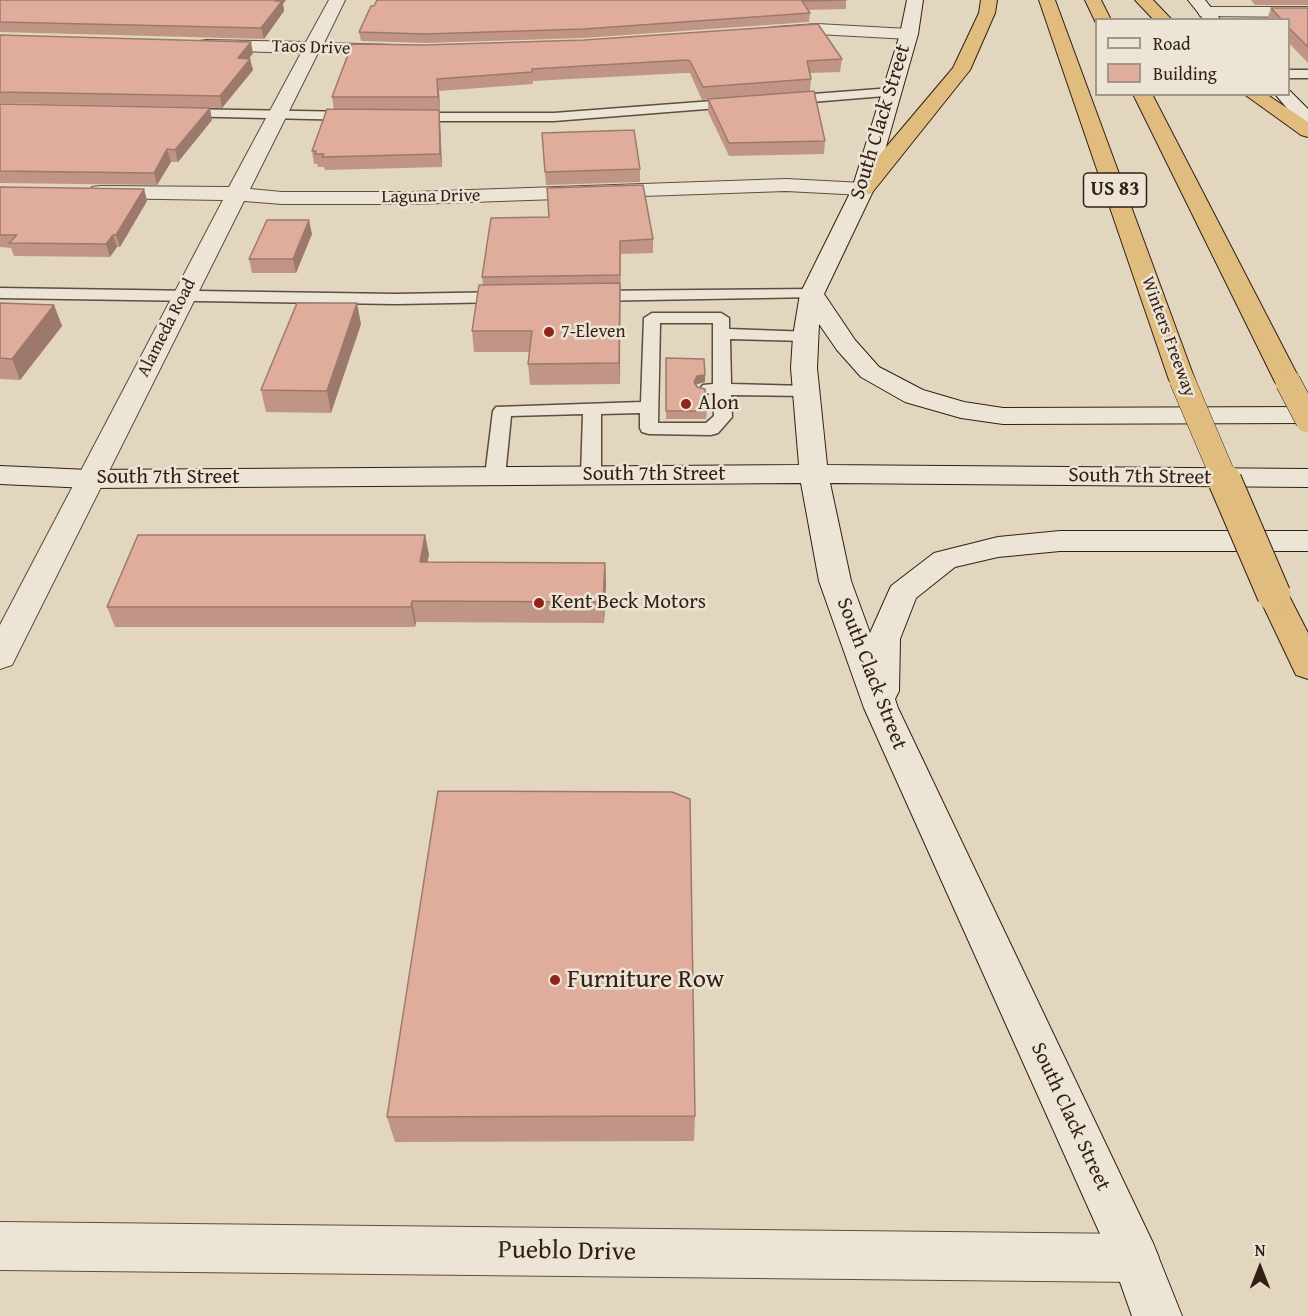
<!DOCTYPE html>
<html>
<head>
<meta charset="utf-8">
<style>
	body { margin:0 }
	#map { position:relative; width:1308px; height:1316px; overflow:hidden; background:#e2d7be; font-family:"Gentium Book Plus",serif }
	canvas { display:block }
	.legend { position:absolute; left:1095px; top:18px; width:195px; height:78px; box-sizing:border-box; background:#ece5d5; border:2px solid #a29688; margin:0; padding:8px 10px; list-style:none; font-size:18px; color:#331f15 }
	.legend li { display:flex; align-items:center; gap:12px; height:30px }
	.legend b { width:30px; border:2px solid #a29688 }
	.north { position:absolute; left:1230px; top:1238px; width:60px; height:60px; -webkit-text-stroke:4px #ece5d5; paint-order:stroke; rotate:0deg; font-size:16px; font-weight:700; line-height:24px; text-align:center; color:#331f15 }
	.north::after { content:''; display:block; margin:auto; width:21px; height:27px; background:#331f15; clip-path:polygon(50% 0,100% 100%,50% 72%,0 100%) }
</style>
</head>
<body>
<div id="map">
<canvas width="1308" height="1316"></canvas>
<ul class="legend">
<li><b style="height:8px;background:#ece5d5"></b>Road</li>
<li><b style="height:16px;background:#e0ad9c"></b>Building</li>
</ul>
<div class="north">N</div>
</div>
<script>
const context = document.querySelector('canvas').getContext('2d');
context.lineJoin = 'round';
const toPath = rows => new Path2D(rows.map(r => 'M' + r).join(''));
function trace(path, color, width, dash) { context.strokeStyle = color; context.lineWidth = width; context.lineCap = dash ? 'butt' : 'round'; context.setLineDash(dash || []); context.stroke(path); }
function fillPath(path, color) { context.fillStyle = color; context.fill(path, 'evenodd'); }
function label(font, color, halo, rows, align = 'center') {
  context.font = font + ' "Gentium Book Plus",serif'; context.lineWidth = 5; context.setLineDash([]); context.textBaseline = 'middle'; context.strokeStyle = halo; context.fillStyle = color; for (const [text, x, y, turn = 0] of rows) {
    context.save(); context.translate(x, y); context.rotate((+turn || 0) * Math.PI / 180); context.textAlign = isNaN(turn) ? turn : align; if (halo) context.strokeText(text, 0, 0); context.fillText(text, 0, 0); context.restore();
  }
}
const lane = toPath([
	[1288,70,1308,70,1308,78,1288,78,1288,70],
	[892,88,898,92,897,95,787,104,781,100,787,96,892,88],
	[739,99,744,100,746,103,744,106,554,121,409,121,402,117,409,113,554,113,739,99],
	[181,109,355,112,362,116,355,120,176,116,174,113,181,109],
	[0,288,396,294,508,292,516,297,508,302,396,304,0,298,0,288],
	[812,289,820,294,818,297,589,301,581,296,589,291,812,289],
	[652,313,721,313,729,318,729,329,811,332,814,336,811,340,805,341,730,339,731,384,806,386,812,387,815,391,812,395,806,396,731,395,732,417,718,433,711,435,649,434,642,432,640,428,640,413,601,414,601,475,598,479,591,481,584,479,581,475,583,414,511,416,505,476,502,480,488,480,485,476,493,411,496,407,641,402,644,318,652,313],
	[660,323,713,323,713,384,703,385,700,389,703,393,713,394,714,416,706,423,658,423,660,323]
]);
const street = toPath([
	[329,0,345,0,324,43,394,45,400,46,403,50,400,54,394,55,318,53,250,189,282,192,414,192,786,179,863,183,871,184,874,189,871,194,863,195,786,191,414,204,282,204,244,201,12,665,0,669,0,625,223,200,100,198,92,197,89,192,92,187,100,186,229,187,301,53,206,50,200,49,197,45,200,41,206,40,306,42,329,0],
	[1206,7,1308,7,1308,17,1200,16,1198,12,1200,8,1206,7],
	[817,24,909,29,915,30,918,34,915,38,909,39,817,34,776,37,770,36,767,32,770,28,776,27,817,24],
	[0,1222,1135,1234,1152,1241,1159,1258,1152,1275,1135,1282,0,1270,0,1222]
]);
const secondary = toPath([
	[907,0,923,0,918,34,874,189,824,294,855,340,879,367,923,390,964,402,1003,408,1308,407,1308,423,1003,424,961,418,905,402,861,377,837,350,819,324,817,368,827,465,1308,469,1308,487,830,483,851,581,870,633,891,586,934,553,998,537,1060,531,1308,531,1308,551,1060,551,998,557,955,567,916,598,900,639,899,691,895,699,898,708,1152,1241,1182,1316,1132,1316,1114,1265,864,708,819,581,801,483,89,488,0,484,0,466,89,470,799,465,791,368,793,336,800,294,852,189,900,34,907,0],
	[1188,0,1205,0,1221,20,1204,20,1188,0],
	[1288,89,1308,109,1308,127,1301,125,1275,94,1288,94,1288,89]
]);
const highway = toPath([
	[981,0,997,0,995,13,970,70,871,194,863,195,855,194,852,189,855,184,953,68,979,13,981,0],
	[1039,0,1055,0,1195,380,1191,386,1182,388,1173,386,1169,380,1039,0],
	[1085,0,1101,0,1111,20,1096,20,1096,23,1085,0],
	[1135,0,1153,0,1172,20,1154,20,1135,0],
	[1133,94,1152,94,1301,382,1297,388,1288,390,1279,388,1275,382,1133,94],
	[1244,94,1266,94,1308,122,1308,137,1301,135,1244,94],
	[1274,584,1285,588,1308,633,1308,679,1296,675,1258,595,1263,588,1274,584]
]);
const highwayBridgeFar1 = toPath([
	[1182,380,1226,483],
	[1288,382,1308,420]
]);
const highwayBridge = toPath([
	[1225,481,1274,595]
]);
const wall = toPath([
	[0,0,283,4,284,11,264,39,0,32],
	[846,0,846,9,807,10,810,13,809,22,584,38,426,43,361,41,359,32,371,6],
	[1251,0,1308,0,1308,5,1255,5],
	[1271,8,1308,8,1308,63,1288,42,1288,20,1267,19],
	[0,35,253,53,249,59,250,59,253,70,222,108,0,103],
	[352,44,842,59,840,72,810,73,811,79,810,91,825,141,824,154,729,156,708,112,708,99,702,100,690,73,685,73,533,81,533,84,439,91,440,110,439,110,440,122,442,167,325,170,324,167,318,167,317,164,314,164,312,151,334,109,332,97],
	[0,104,212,120,178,162,171,162,157,185,0,183],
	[542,133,640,169,640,182,546,185],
	[0,187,144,189,147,201,120,247,117,247,110,257,14,256,11,248,0,247],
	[491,218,653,239,653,253,621,254,620,384,530,385,528,364,529,352,474,352,472,331,483,285,482,277],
	[312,234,296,273,252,273,249,259],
	[0,303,54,305,62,326,20,380,0,379],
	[361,324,331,413,266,412,261,390],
	[666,358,705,382,697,384,696,385,707,411,706,419,666,419],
	[425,535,429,555,427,562,605,563,606,583,604,623,416,622,415,627,115,627,107,607],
	[695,1116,694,1141,395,1142,387,1117]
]);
const shadedWall = toPath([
	[275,0,286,0,283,4,284,11,264,39,261,28],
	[251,42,253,53,240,70,238,58],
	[250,59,253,70,222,108,220,96],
	[437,79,439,91,440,110,438,97],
	[210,108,212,120,178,162,175,150],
	[439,110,440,122,442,167,440,154],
	[167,149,171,162,157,185,154,173],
	[144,189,147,201,120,247,116,235],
	[309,220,312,234,296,273,293,259],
	[113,235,117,247,110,257,106,244],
	[620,283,620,384,619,363],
	[357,303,361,324,331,413,327,391],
	[54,305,62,326,20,380,12,359],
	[705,375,705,382,697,384,694,389,694,382,697,376],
	[425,535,429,555,423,583,420,562],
	[605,563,606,583,604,623,603,602],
	[412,601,416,622,415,627,411,607]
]);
const building = toPath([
	[0,0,275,0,275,1,282,1,261,28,0,22,0,0],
	[377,0,846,0,802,1,810,13,584,29,425,34,359,32,371,6,374,6,377,0],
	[1271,8,1308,8,1308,47,1288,27,1288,20,1282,20,1271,8],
	[818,24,842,59,807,61,811,79,703,87,690,61,686,60,532,69,532,72,437,79,438,97,332,97,352,44,425,45,584,40,818,24],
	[0,35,251,42,238,58,250,59,220,96,0,92,0,35],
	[814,91,825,141,729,143,708,99,814,91],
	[0,104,210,108,175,150,167,149,154,173,0,171,0,104],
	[327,109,439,110,440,154,322,157,324,154,315,154,316,151,312,151,327,109],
	[634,130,640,169,545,172,542,133,634,130],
	[643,185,653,239,620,241,620,275,482,277,491,218,549,217,547,188,643,185],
	[0,187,144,189,116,235,113,235,106,244,9,243,17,235,0,235,0,187],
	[267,220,309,220,293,259,249,259,267,220],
	[620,283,619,363,528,364,532,331,472,331,479,285,620,283],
	[0,303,54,305,12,359,0,358,0,303],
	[297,303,357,303,327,391,261,390,297,303],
	[666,358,704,359,705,375,697,376,694,382,697,387,705,389,707,411,666,411,666,358],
	[138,535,425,535,420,562,605,563,603,602,412,601,411,607,107,607,138,535],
	[438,791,672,792,690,799,695,1116,387,1117,438,791]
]);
const markers = [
	[549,332,6,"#8f2418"],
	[686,404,6,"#8f2418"],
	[539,603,6,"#8f2418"],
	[555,980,6,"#8f2418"]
];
const farStreetnames = [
	["Taos Drive",311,48,2],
	["Laguna Drive",431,197,-1],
	["Alameda Road",167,328,-63],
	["Winters Freeway",1168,337,70]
];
const farPoinames = [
	["7-Eleven",561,332]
];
const shields = [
	[1115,190,63]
];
const shieldNames = [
	["US 83",1115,190]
];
const streetNames = [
	["South Clack Street",881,122,-73],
	["South 7th Street",654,475],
	["South 7th Street",1140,477,1],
	["South 7th Street",168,478],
	["South Clack Street",871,674,69],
	["South Clack Street",1070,1117,65]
];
const poiNames = [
	["Alon",698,404],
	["Kent Beck Motors",551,603]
];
const nearPoinames = [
	["Furniture Row",567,980]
];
const nearStreetnames = [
	["Pueblo Drive",567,1252,1]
];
trace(lane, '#5f4d3f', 3);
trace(street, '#5f4d3f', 2);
trace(secondary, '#331f15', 2);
trace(highway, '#331f15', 2);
fillPath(lane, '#ece5d5');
fillPath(street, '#ece5d5');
fillPath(secondary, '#ece5d5');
fillPath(highway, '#e1bc7f');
trace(highwayBridgeFar1, '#331f15', 26, []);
trace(highwayBridge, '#331f15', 35, []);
trace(highwayBridgeFar1, '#e1bc7f', 25);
trace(highwayBridge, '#e1bc7f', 33);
fillPath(wall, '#c19586');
fillPath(shadedWall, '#9d796d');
fillPath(building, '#e0ad9c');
trace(building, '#9d796d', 1.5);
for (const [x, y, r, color] of markers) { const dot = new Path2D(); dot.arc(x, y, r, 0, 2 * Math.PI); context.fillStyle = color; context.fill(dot); trace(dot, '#ece5d5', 2); }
label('18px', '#331f15', '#ece5d5', farStreetnames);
label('18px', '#331f15', '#ece5d5', farPoinames, 'left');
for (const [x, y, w] of shields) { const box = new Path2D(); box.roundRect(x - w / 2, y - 17, w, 34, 4.5); context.fillStyle = '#ece5d5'; context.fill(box); trace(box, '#331f15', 1.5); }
label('bold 20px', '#331f15', null, shieldNames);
label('21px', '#331f15', '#ece5d5', streetNames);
label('21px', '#331f15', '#ece5d5', poiNames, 'left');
label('26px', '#331f15', '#ece5d5', nearPoinames, 'left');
label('26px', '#331f15', '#ece5d5', nearStreetnames);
</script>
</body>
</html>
